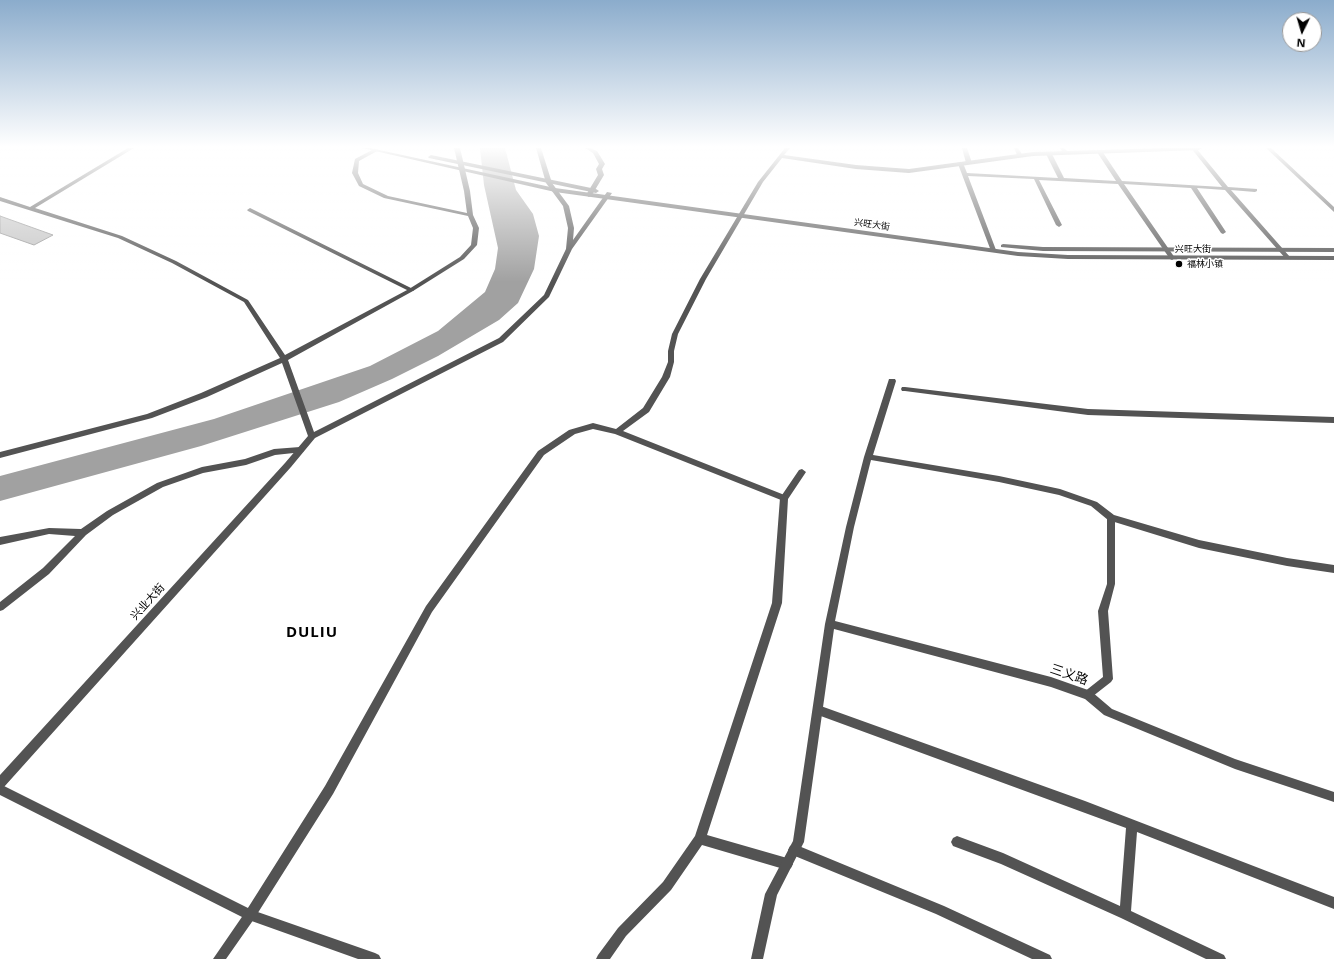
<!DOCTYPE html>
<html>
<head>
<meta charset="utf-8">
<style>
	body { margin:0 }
	#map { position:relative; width:1334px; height:959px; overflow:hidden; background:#fff; font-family:"Open Sans",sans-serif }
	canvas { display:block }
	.north { position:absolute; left:1282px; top:12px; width:40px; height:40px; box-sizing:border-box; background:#fff; border:1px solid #999; border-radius:50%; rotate:185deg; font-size:11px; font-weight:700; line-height:16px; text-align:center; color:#000 }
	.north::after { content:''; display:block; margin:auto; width:14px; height:18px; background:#000; clip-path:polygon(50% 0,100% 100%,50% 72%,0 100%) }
</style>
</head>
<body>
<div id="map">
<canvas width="1334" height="959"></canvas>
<div class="north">N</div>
</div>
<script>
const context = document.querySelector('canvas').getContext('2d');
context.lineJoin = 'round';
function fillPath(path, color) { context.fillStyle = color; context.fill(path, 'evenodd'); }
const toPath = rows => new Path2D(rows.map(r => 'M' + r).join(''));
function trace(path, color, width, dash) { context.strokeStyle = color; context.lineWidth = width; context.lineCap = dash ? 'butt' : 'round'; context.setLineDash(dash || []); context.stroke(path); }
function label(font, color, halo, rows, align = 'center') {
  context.font = font + ' "Open Sans","Noto Sans SC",sans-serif'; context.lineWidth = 3; context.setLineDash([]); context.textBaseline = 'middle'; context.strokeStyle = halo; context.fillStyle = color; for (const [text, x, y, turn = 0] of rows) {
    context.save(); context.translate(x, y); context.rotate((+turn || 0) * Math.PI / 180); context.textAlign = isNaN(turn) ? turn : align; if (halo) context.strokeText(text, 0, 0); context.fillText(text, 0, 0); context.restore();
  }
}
const water = toPath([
	[480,148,505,148,516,190,533,214,539,236,534,269,518,303,499,320,438,356,392,379,339,402,201,446,0,501,0,476,214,419,370,366,438,331,485,292,495,269,498,248,484,185]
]);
const building = toPath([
	[0,216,53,235,34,245,0,233,0,216]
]);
const service = toPath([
	[962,148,967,148,972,163,971,164,966,163,962,148],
	[1014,148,1018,148,1023,156,1022,157,1018,157,1014,148],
	[1060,148,1064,148,1069,153,1068,154,1064,154,1060,148],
	[1191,148,1196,148,1228,187,1257,189,1257,191,1255,192,1231,190,1290,257,1290,259,1286,259,1225,190,1197,188,1226,232,1223,234,1221,233,1191,188,1124,184,1175,258,1172,260,1170,259,1118,184,1039,180,1062,225,1059,227,1056,225,1034,179,968,176,996,250,993,252,991,251,958,164,963,163,967,173,1058,178,1046,154,1049,152,1052,154,1064,178,1116,181,1097,152,1100,150,1102,151,1122,181,1222,187,1191,148],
	[1266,148,1271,148,1334,207,1334,212,1266,148],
	[250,208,413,289,414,290,413,291,409,291,248,211,247,210,250,208],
	[300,447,304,450,303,452,275,455,246,465,203,473,163,487,113,515,86,535,49,574,3,610,0,611,0,602,43,568,75,536,49,534,0,545,0,537,49,528,81,529,107,511,157,483,202,467,245,459,274,449,300,447],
	[802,469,806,472,788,499,782,603,707,835,787,858,791,860,793,864,791,868,787,870,702,845,671,890,626,936,610,959,596,959,598,955,618,928,663,882,695,836,772,603,780,498,799,470,802,469],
	[1111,515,1114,516,1115,518,1115,584,1108,611,1113,679,1111,682,1088,700,1084,698,1083,695,1084,692,1103,677,1098,611,1107,584,1107,518,1108,516,1111,515],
	[818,705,1085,801,1334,897,1334,909,1137,832,1131,911,1224,955,1226,959,1206,959,1121,918,1001,864,953,846,951,842,953,838,957,836,1003,853,1120,906,1126,828,818,715,814,713,813,710,814,707,818,705],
	[0,784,252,910,375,953,379,955,381,959,358,959,246,919,0,795,0,784],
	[794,844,944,906,1050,955,1052,959,1032,959,936,914,790,854,788,850,790,846,794,844]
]);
const minor = toPath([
	[128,148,134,148,35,208,122,236,176,261,248,300,285,355,409,289,460,257,471,245,473,228,468,216,384,198,359,186,352,173,355,159,374,149,379,150,359,161,358,173,363,184,388,196,467,213,464,191,454,148,460,148,470,191,473,215,479,228,477,245,464,259,413,291,288,360,314,432,499,338,544,295,566,249,568,228,563,206,546,183,536,148,541,148,552,183,569,206,574,228,573,240,607,192,612,193,572,249,549,297,503,342,315,438,291,467,4,787,0,788,0,775,285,463,308,436,282,363,207,397,152,418,0,458,0,452,147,414,201,393,280,358,244,302,172,263,118,238,0,201,0,197,30,207,128,148],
	[585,148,590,148,597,151,605,164,602,169,604,175,592,195,589,197,586,195,598,175,596,169,599,164,593,153,585,148],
	[785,148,790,148,784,155,856,165,909,169,1033,152,1166,148,1202,148,1199,150,1033,156,909,173,856,169,782,158,763,182,706,279,678,334,674,351,674,362,670,377,649,412,623,431,787,496,788,498,787,500,781,500,615,434,593,429,575,434,544,455,432,612,333,794,254,919,226,959,213,959,246,911,325,786,426,606,538,451,569,430,593,423,616,429,643,408,662,377,668,362,668,351,672,334,700,279,758,182,785,148],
	[889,379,895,379,896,381,873,455,999,476,1060,489,1097,502,1114,515,1199,540,1287,558,1334,565,1334,573,1287,566,1199,548,1108,520,1091,506,1059,495,999,482,871,460,854,527,835,621,1051,677,1088,690,1092,692,1112,709,1235,759,1334,792,1334,802,1235,769,1104,715,1085,699,1051,687,834,629,804,842,777,895,763,959,751,959,765,894,793,841,825,624,846,527,864,457,889,379],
	[902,387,905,387,1088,409,1334,417,1334,423,1088,415,905,391,902,391,901,389,902,387]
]);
const tertiary = toPath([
	[362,148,370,148,555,188,1018,252,1068,255,1334,256,1334,260,1068,259,1018,256,555,192,362,148],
	[431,155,596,189,599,191,596,193,429,158,428,157,431,155],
	[1003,244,1043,247,1334,248,1334,252,1043,251,1001,247,1001,245,1003,244]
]);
const markers = [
	[1179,264,4,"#000"]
];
const farStreetnames = [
	["兴旺大街",872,225,8],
	["兴旺大街",1193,249]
];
const farPoinames = [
	["福林小镇",1187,264]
];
const streetNames = [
	["兴业大街",148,602,-48]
];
const nearStreetnames = [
	["三义路",1069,675,19]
];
const districtNames = [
	["DULIU",312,633]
];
fillPath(water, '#a1a1a1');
fillPath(building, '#c3c3c3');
trace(building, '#979797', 1);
fillPath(service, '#535353');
fillPath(minor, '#535353');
fillPath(tertiary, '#535353');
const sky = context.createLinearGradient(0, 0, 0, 282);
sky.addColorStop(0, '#8baccc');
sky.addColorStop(0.52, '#fff');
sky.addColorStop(1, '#ffffff00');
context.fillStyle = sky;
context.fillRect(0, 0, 1334, 282);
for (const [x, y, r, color] of markers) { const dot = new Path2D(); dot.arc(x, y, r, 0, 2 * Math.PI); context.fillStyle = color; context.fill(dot); trace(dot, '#fff', 1.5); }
label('9px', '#000', '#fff', farStreetnames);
label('9px', '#000', '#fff', farPoinames, 'left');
label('11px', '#000', '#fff', streetNames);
label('13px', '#000', '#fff', nearStreetnames);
context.letterSpacing = '1px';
label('bold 15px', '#000', '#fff', districtNames);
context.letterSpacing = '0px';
</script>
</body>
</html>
